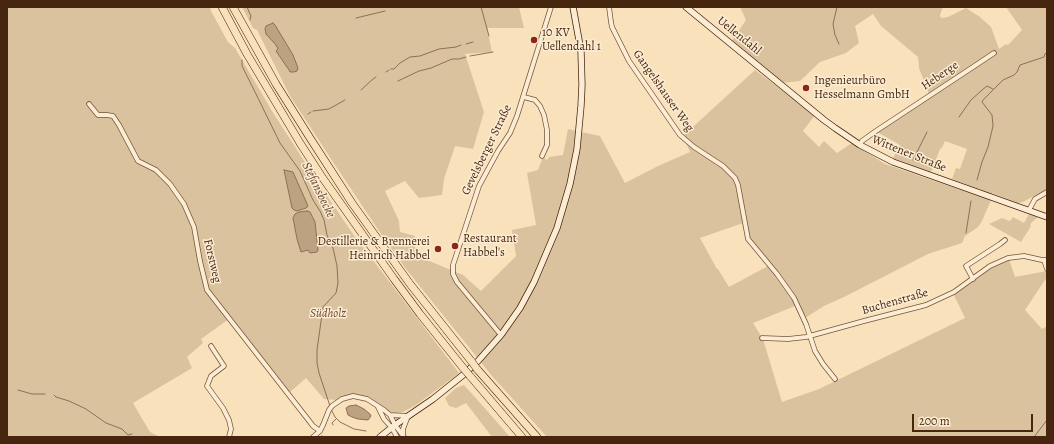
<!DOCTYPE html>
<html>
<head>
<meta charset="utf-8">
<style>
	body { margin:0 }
	#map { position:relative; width:1054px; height:444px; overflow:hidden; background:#f9e2bb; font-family:Alegreya,serif }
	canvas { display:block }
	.frame { position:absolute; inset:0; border:8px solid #472610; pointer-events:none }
	.scale { position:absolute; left:912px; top:414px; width:121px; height:18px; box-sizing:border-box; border:2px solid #472610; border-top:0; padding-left:5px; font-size:12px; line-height:14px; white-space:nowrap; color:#472610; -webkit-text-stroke:3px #fbecd3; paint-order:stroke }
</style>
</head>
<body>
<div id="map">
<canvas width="1054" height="444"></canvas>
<div class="frame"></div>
<div class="scale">200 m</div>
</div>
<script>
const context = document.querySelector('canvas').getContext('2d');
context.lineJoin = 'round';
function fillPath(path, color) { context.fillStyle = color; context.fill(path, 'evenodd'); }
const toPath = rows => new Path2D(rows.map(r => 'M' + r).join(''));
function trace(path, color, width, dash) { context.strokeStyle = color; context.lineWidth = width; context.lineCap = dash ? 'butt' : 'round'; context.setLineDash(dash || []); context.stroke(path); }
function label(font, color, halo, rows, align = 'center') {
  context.font = font + ' Alegreya,serif'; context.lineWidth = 3; context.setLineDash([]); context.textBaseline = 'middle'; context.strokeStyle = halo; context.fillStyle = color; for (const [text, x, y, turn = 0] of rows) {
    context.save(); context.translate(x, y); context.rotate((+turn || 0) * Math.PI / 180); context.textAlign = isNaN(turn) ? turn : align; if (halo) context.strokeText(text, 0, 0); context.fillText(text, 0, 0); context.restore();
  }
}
const green = toPath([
	[7,7,210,7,211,11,228,42,235,48,272,111,317,181,353,234,459,373,458,374,416,405,403,412,396,413,389,412,368,397,359,395,347,395,336,400,324,399,306,378,289,393,229,319,201,339,203,343,187,357,192,368,133,403,150,432,160,437,7,437],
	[242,7,519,7,524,28,487,28,492,52,465,54,484,112,473,149,455,146,444,179,442,195,419,198,405,181,385,191,399,221,400,232,415,236,415,255,463,275,481,291,516,256,512,230,536,225,527,173,538,170,543,157,547,160,549,157,563,155,568,129,600,136,625,183,658,166,690,152,683,136,755,70,815,115,803,131,819,147,824,141,837,153,852,143,885,164,978,196,982,190,952,179,956,168,960,169,967,149,945,141,942,148,940,149,931,172,893,158,900,145,877,132,929,94,919,68,918,57,881,26,873,14,855,26,859,43,846,53,820,62,800,81,782,83,731,42,746,20,740,7,943,7,940,15,941,18,948,17,966,8,980,17,991,27,999,49,1006,44,1008,45,1022,30,1006,7,1047,7,1047,189,1023,202,1018,203,992,193,991,200,982,221,978,227,965,236,962,243,928,254,846,296,824,306,805,318,800,304,753,323,763,339,782,402,819,389,965,318,954,295,993,267,1009,259,1015,277,1047,271,1047,277,1025,310,1042,329,1047,326,1047,437,547,437,492,376,406,269,379,231,333,162,290,96,257,30,253,28],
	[743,223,749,238,768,266,729,287,718,269,717,269,700,238],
	[1029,214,1038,217,1030,224,1031,226,1021,242,989,224,1002,218,1010,221,1013,217,1024,223],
	[464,385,482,405,510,437,492,437,466,403,456,408,449,406,445,398,456,388]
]);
const water = toPath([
	[273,23,275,25,293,55,298,68,297,71,294,72,290,72,289,70,276,51,278,49,276,45,266,34,265,29,266,26,273,23],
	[284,170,293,172,308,206,306,208,297,211,294,210,292,208,284,170],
	[307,211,310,212,315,222,318,250,317,252,310,253,308,250,301,252,297,239,293,218,295,214,299,212,307,211],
	[356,405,364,409,370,414,371,416,368,420,358,419,352,417,348,415,346,408,349,406,356,405]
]);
const stream = toPath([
	[247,7,251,16,250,20],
	[481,7,489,36],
	[837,7,833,24,835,35,839,44],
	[356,18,385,11],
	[466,44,473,42],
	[470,56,493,52],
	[242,60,242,66,255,92,280,143,300,171,313,200,320,211,324,220,327,235,333,248,337,266,338,283,336,293,323,307,317,350,317,363,319,373,330,406],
	[391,69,394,69,400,63,410,57,420,56,439,49,456,47,461,45],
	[386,72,389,70],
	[398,81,419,71,431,68,452,59,459,59,466,57],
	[361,90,373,79,376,77],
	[313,111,329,109,345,100],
	[308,114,311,112],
	[959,117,971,100,982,90,987,86,993,89],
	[913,160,927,132],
	[977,180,982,162,988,147,993,126,992,115,982,102,983,100,1003,80,1014,75,1017,72,1020,65,1044,57,1045,54,1047,52],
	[966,233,971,201],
	[18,390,32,394,45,394],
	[54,395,56,397,69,401,86,409,106,423,122,429,128,435,132,434],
	[331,409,335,417,340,422,354,429,366,431],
	[333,425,332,423,336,419],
	[320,437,322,436],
	[1034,437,1047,420]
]);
const street = toPath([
	[609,7,611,22,612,27,629,61,680,135,694,147,723,166,735,178,738,185,748,239,777,274,794,298,806,324,815,351,823,364,835,379],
	[524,97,535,100,540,106,544,115,547,130,547,145,542,156],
	[89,104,98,115,107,115,113,116,119,125,138,161,156,170,170,184,184,204,194,227,200,261,207,290,310,422,313,426,320,431],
	[860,145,862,141,876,131,973,67,994,53],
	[1029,210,1035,199,1047,192],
	[1044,260,1047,269],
	[973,279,966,266,1000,244,1005,240],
	[501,335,457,282,453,274,453,265,479,186,498,151,510,133,517,116,551,7],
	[762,338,788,339,806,337,864,321,926,305,954,292,990,266,1008,258,1024,256,1042,260,1047,260],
	[211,346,224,366,211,376,207,386,223,408,229,420,231,429,229,437],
	[378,407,384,419,392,428,397,437],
	[390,415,408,416,403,429,403,434],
	[313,437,320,431,323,425,329,410,332,406,342,399,353,396,367,399,384,410,390,415,395,425,404,437]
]);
const secondary = toPath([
	[686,7,824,120,835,128,860,145,893,162,1047,217],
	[380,437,395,425,433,399,463,375,478,361,501,335,520,308,534,282,557,228,570,184,577,149,581,106,582,85,581,51,573,7]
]);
const highway = toPath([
	[222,7,247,54,300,143,322,177,394,279,420,314,464,369],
	[233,7,276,84,310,138,352,203,410,284,472,362],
	[477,369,537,437],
	[470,376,522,437]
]);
const highwayBridge = toPath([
	[472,362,477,369],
	[464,369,470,376]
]);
const markers = [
	[534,40,4,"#8f2418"],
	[806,88,4,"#8f2418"],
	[455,246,4,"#8f2418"],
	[438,249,4,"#8f2418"]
];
const poiNames = [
	["10 KV",542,33],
	["Uellendahl 1",542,47],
	["Ingenieurbüro",814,81],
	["Hesselmann GmbH",814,95],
	["Restaurant",463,239],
	["Habbel's",463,253],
	["Destillerie & Brennerei",430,242,"right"],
	["Heinrich Habbel",430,256,"right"]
];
const streetNames = [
	["Uellendahl",739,36,39],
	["Heberge",940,76,-34],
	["Gangelshauser Weg",663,91,55],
	["Gevelsberger Straße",487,150,-64],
	["Wittener Straße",909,154,22],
	["Forstweg",212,261,77],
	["Buchenstraße",895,302,-16]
];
const parkNames = [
	["Südholz",328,314]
];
const waterNames = [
	["Stefansbecke",318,190,64]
];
fillPath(green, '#dbc29e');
fillPath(water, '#bca281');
trace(water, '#8d7054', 1);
trace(stream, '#8d7054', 1);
trace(street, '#74553b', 5.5);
trace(secondary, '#472610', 7);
trace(highway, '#472610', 8);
trace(street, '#fbecd3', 4);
trace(secondary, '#fbecd3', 5.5);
trace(highway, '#f9e2bb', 7);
trace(highwayBridge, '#472610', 8, []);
trace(highwayBridge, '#f9e2bb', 7);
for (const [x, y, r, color] of markers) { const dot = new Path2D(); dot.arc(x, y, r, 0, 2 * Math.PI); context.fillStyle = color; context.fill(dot); trace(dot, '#fbecd3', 1.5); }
label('12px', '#472610', '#fbecd3', poiNames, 'left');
label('12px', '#472610', '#fbecd3', streetNames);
label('italic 12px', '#6c4d34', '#fbecd3', parkNames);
label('italic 13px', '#6a4b32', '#fbecd3', waterNames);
</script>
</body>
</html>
